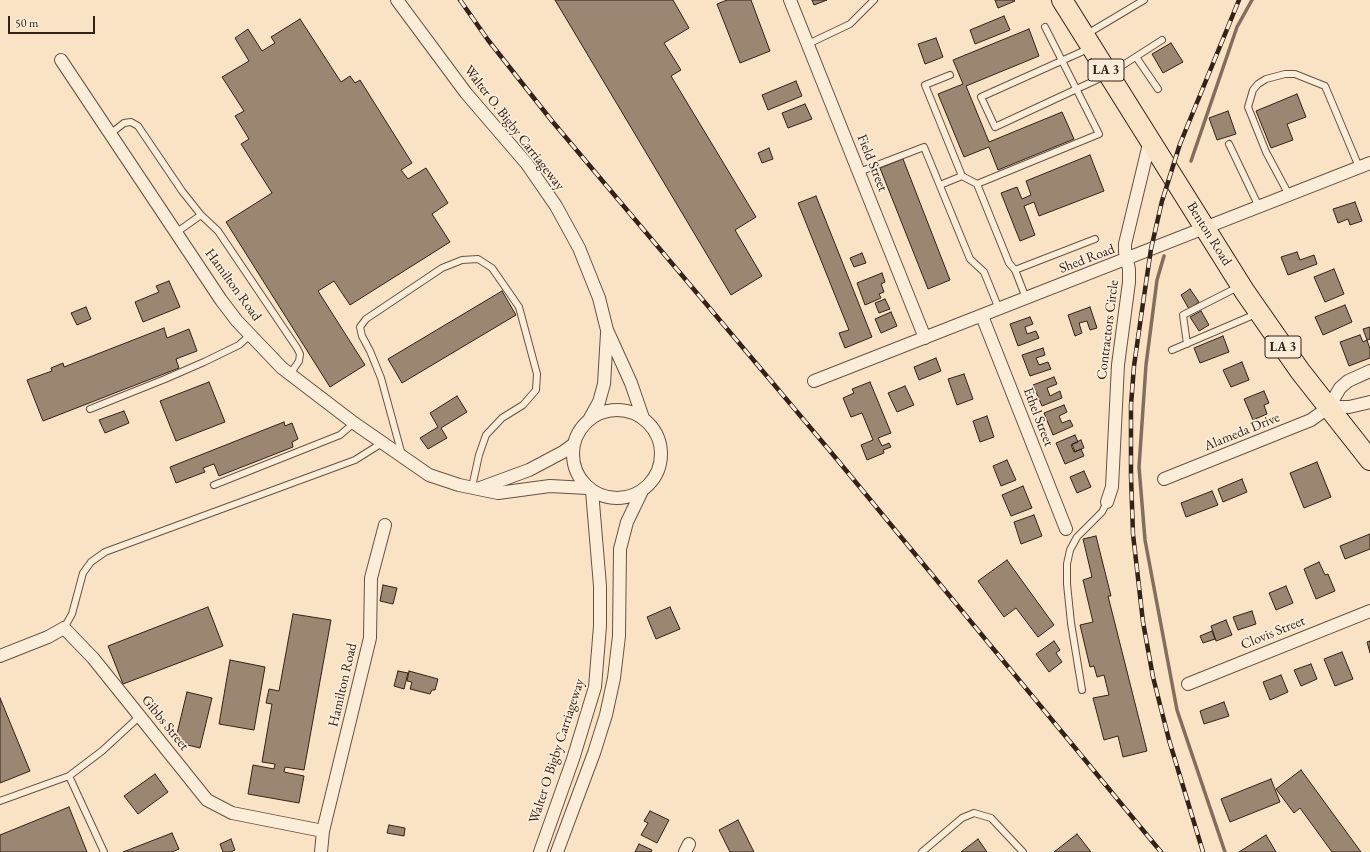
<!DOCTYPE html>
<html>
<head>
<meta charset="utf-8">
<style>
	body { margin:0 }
	#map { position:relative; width:1370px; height:852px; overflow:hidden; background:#fae3c4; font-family:"EB Garamond",serif }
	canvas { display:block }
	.scale { position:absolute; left:8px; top:16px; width:87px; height:18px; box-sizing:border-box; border:2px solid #342119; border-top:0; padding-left:5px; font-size:12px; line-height:14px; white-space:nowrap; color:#342119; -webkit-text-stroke:3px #fcedd9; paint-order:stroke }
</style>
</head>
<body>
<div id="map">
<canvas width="1370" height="852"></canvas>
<div class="scale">50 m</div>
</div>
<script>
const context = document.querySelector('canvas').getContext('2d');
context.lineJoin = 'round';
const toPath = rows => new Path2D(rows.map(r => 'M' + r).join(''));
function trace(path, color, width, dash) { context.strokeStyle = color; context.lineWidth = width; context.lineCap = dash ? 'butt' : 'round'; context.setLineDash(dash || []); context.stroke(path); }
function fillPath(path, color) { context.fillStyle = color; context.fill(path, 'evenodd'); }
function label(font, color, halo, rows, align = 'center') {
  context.font = font + ' "EB Garamond",serif'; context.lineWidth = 3.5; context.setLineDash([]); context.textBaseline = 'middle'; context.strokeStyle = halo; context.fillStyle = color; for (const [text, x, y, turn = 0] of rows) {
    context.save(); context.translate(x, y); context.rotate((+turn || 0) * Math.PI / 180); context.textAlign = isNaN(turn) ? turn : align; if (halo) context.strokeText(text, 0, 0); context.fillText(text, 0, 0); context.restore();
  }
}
const stream = toPath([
	[1191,161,1237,27,1252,0],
	[1164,256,1157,280,1146,365,1139,467,1145,540,1177,710,1225,852]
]);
const building = toPath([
	[555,0,673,0,689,28,664,43,681,70,671,76,756,217,735,230,762,276,731,295,555,0],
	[727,0,751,0,770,51,740,63,717,4,727,0],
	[812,0,827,0,814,5,812,0],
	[995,0,1014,0,1015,1,998,8,995,0],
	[1004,16,1010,30,975,44,970,30,1004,16],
	[300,19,341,82,350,76,355,83,360,80,412,163,401,170,408,179,426,168,448,203,432,214,450,242,350,305,334,281,318,291,365,365,330,387,226,222,272,193,241,144,249,139,235,116,244,111,222,77,249,61,235,38,248,29,262,51,275,43,271,37,300,19],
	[1029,29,1039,56,966,86,989,142,1062,112,1074,139,998,170,989,147,964,157,938,94,963,84,953,60,1029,29],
	[936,38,943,57,925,64,918,44,936,38],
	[1171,43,1183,62,1163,73,1152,54,1171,43],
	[796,81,802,96,768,110,762,95,796,81],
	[1297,94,1306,117,1287,124,1293,140,1271,148,1256,111,1297,94],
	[805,104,812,119,788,128,782,113,805,104],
	[1228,111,1236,134,1217,140,1209,118,1228,111],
	[769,148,773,159,762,163,758,153,769,148],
	[1090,155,1104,191,1039,216,1034,202,1024,206,1035,235,1020,241,1001,193,1017,187,1022,199,1031,195,1026,181,1090,155],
	[903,159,950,280,928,289,880,168,903,159],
	[816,196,872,337,845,348,839,333,849,330,798,203,816,196],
	[1355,202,1362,221,1350,225,1348,219,1338,223,1333,209,1355,202],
	[1297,252,1300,260,1314,255,1317,264,1288,275,1281,257,1297,252],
	[862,253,866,263,854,267,850,258,862,253],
	[1334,269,1344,294,1325,302,1314,277,1334,269],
	[882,273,885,282,881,284,884,292,879,294,881,298,865,305,857,283,882,273],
	[169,281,180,307,143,322,135,302,159,292,156,286,169,281],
	[1190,289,1199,302,1189,309,1181,295,1190,289],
	[502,291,516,315,402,383,388,359,502,291],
	[885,299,890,309,879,313,875,303,885,299],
	[1345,305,1352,322,1323,335,1315,317,1345,305],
	[86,307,91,319,77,325,71,313,86,307],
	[1090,307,1097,328,1090,330,1087,321,1079,323,1082,333,1075,336,1068,315,1090,307],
	[1201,311,1209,325,1199,331,1190,317,1201,311],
	[891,312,897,326,881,333,875,319,891,312],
	[1030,317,1033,324,1025,327,1027,334,1036,331,1039,338,1018,346,1010,324,1030,317],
	[1370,327,1370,339,1367,340,1363,329,1370,327],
	[164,328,167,338,189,329,197,351,176,359,179,368,43,421,27,380,52,371,51,368,63,363,64,367,164,328],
	[1360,335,1363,342,1367,340,1370,349,1370,358,1349,366,1340,342,1360,335],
	[1223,336,1229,352,1200,363,1194,348,1223,336],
	[1043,348,1045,355,1036,358,1039,365,1048,362,1051,369,1030,376,1022,355,1043,348],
	[936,358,941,371,919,380,914,367,936,358],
	[1242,362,1249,380,1231,387,1223,370,1242,362],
	[964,374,973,399,957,405,948,379,964,374],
	[1054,377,1057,384,1047,388,1050,396,1060,391,1062,398,1042,406,1033,385,1054,377],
	[209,382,225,422,176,441,160,401,209,382],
	[870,382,891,433,878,438,882,446,889,443,891,447,883,450,884,453,867,460,861,445,873,440,862,413,851,417,843,398,854,393,852,389,870,382],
	[905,386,914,405,897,412,888,393,905,386],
	[1264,391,1269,403,1264,405,1267,414,1253,420,1244,399,1264,391],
	[457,396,467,412,441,428,447,438,428,449,420,438,438,427,430,413,457,396],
	[1064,405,1067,412,1059,416,1062,423,1070,420,1073,426,1053,435,1044,413,1064,405],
	[124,411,129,423,105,433,99,420,124,411],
	[987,416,994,437,980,442,973,421,987,416],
	[284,422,285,426,292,423,298,439,292,442,293,447,219,476,214,464,203,468,205,472,176,483,170,467,284,422],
	[1075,435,1078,442,1071,445,1074,452,1081,449,1084,456,1065,464,1056,443,1075,435],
	[1081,440,1084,448,1075,452,1072,444,1081,440],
	[1007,460,1016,480,1001,486,993,466,1007,460],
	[1317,462,1331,497,1304,508,1290,473,1317,462],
	[1084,471,1091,487,1077,493,1070,477,1084,471],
	[1242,479,1247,492,1223,502,1218,489,1242,479],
	[1023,486,1032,508,1011,516,1002,495,1023,486],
	[1212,491,1218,505,1186,517,1181,503,1212,491],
	[1034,515,1042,536,1021,544,1014,522,1034,515],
	[1370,534,1370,549,1345,559,1340,546,1370,534],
	[1096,536,1111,596,1108,596,1147,751,1123,757,1118,736,1104,740,1093,698,1109,695,1104,675,1097,677,1094,666,1090,667,1080,625,1093,622,1083,580,1092,577,1083,539,1096,536],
	[1007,560,1054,625,1038,637,1016,608,1004,617,978,581,1007,560],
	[1319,562,1325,575,1328,574,1335,591,1316,599,1304,569,1319,562],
	[383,585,397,588,393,604,380,601,383,585],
	[1286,586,1293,603,1276,610,1269,593,1286,586],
	[208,607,223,646,123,684,108,646,208,607],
	[670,607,680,629,656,639,647,617,670,607],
	[1252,611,1256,624,1238,630,1233,617,1252,611],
	[293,614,331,620,304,770,285,767,284,772,304,776,299,803,248,794,253,765,274,769,275,764,262,762,272,704,266,703,269,689,279,691,293,614],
	[1226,620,1232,635,1216,641,1211,626,1226,620],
	[1212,631,1215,639,1203,643,1200,636,1212,631],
	[1054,641,1060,650,1056,653,1062,662,1049,672,1036,654,1054,641],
	[1370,641,1370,653,1367,642,1370,641],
	[1342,652,1353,679,1335,686,1324,659,1342,652],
	[230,660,265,667,254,730,219,724,230,660],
	[1311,664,1317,679,1301,686,1294,670,1311,664],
	[398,671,408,673,404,689,394,686,398,671],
	[409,671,438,679,435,690,432,690,430,694,410,689,412,682,407,681,409,671],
	[1281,675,1288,692,1270,700,1263,682,1281,675],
	[187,692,212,698,200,748,175,742,187,692],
	[0,698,30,771,0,783,0,698],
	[1224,702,1229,716,1204,724,1200,711,1224,702],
	[1301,770,1361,852,1332,852,1300,808,1294,813,1276,789,1301,770],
	[155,774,168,792,138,814,124,796,155,774],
	[1271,779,1280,802,1230,822,1221,799,1271,779],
	[69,807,87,852,0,852,0,835,69,807],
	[650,811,669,820,657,843,641,835,648,823,644,821,650,811],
	[738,820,754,852,730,852,719,830,738,820],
	[389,825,405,828,404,836,387,833,389,825],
	[172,833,179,849,172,852,123,852,172,833],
	[1077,834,1091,852,1054,852,1077,834],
	[1266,835,1276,852,1239,852,1266,835],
	[231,839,235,850,231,852,223,852,220,844,231,839],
	[978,839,987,852,961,852,978,839],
	[639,844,652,850,651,852,635,852,639,844]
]);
const lane = toPath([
	[1087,34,1144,0],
	[808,44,850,24,874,0],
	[1088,49,981,97,995,127,1109,74,1162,40],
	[1136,57,1158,89],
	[950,75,925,85,962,176,977,184,1009,263,1015,270,1026,298],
	[110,134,124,123,131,122,138,126,182,191,201,215,218,231,297,348,300,354,299,361,290,374],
	[1229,144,1259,207],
	[859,172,924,147,970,259,984,272,999,309],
	[977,184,1099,134,1045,27],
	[940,185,962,176],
	[1289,195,1266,152,1248,107,1253,90,1258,84,1266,79,1285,74,1295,74,1325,86,1359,167],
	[177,232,201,215],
	[1015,270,1095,239],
	[1187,344,1183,315,1238,287],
	[1172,350,1256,314],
	[90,409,165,379,204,362,239,345,250,335],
	[402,455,381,378,370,351,362,336,360,327,366,319,442,268,462,260,478,259,492,268,519,307,537,374,536,390,523,405,502,418,486,435,479,455,472,487],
	[214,485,340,435,354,423],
	[64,628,72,614,83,573,91,562,105,552,355,460,382,443],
	[1082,690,1071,623,1067,584,1067,564,1070,550,1077,537,1102,512,1107,502],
	[0,801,69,776],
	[104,852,69,776,102,751,140,716],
	[922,852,962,818,974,813,991,818,1023,852]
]);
const street = toPath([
	[397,0,466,93,527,164,556,206,579,248,599,298,607,330,631,383,643,418],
	[790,0,925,338],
	[61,60,221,300,237,321,282,368,354,423,429,475,459,485,498,493,550,486,587,488],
	[982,316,1066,529],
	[814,381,1370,163],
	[1329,407,1349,407,1370,402],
	'573 454a44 44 0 1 1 88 0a44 44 0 1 1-88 0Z',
	[589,420,599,402,604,384,607,333],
	[1164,479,1311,420,1329,407,1340,388,1348,381,1370,371],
	[480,488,529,470,563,452,574,444],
	[1107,502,1112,487,1118,365,1129,282,1129,269,1125,252,1125,244,1150,140],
	[0,656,48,637,64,628,93,658,207,800,232,813,323,831],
	[1188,684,1370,611],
	[321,852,323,831,370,638,371,578,385,525],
	[540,852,573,759,595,687,600,626,600,586,592,491],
	[557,852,594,753,606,715,614,678,619,636,620,549,627,522,642,491],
	[685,852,689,844]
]);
const primary = toPath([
	[1062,0,1245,292,1300,371,1370,460]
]);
const rail = toPath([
	[460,0,488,40,552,121,830,451,1161,852],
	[1203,852,1169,740,1153,677,1143,622,1133,534,1131,476,1131,405,1134,366,1142,310,1151,249,1162,201,1180,144,1239,0]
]);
const shields = [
	[1106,70,36],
	[1283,347,36]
];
const shieldNames = [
	["LA 3",1106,70],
	["LA 3",1283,347]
];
const streetNames = [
	["Walter O. Bigby Carriageway",514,128,52],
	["Field Street",872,163,68],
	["Benton Road",1209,234,58],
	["Shed Road",1087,259,-21],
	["Hamilton Road",233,285,54],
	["Contractors Circle",1108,330,-83],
	["Ethel Street",1038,417,69],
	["Alameda Drive",1242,432,-22],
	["Clovis Street",1273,633,-22],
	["Hamilton Road",343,685,-77],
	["Gibbs Street",165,723,51],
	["Walter O Bigby Carriageway",557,751,-72]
];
trace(stream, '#836e5d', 3.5);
fillPath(building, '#9b8672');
trace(building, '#342119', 1);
trace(lane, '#665244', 8);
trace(street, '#665244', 14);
trace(primary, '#342119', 22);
trace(lane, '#fcedd9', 6);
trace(street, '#fcedd9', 12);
trace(primary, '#fae3c4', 20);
trace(rail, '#342119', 4.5);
trace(rail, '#fcedd9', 3, [9]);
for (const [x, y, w] of shields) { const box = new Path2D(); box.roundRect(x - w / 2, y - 11, w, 22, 3); context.fillStyle = '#fcedd9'; context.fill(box); trace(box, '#342119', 1); }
label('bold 13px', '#342119', null, shieldNames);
label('14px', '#342119', '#fcedd9', streetNames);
</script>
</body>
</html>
